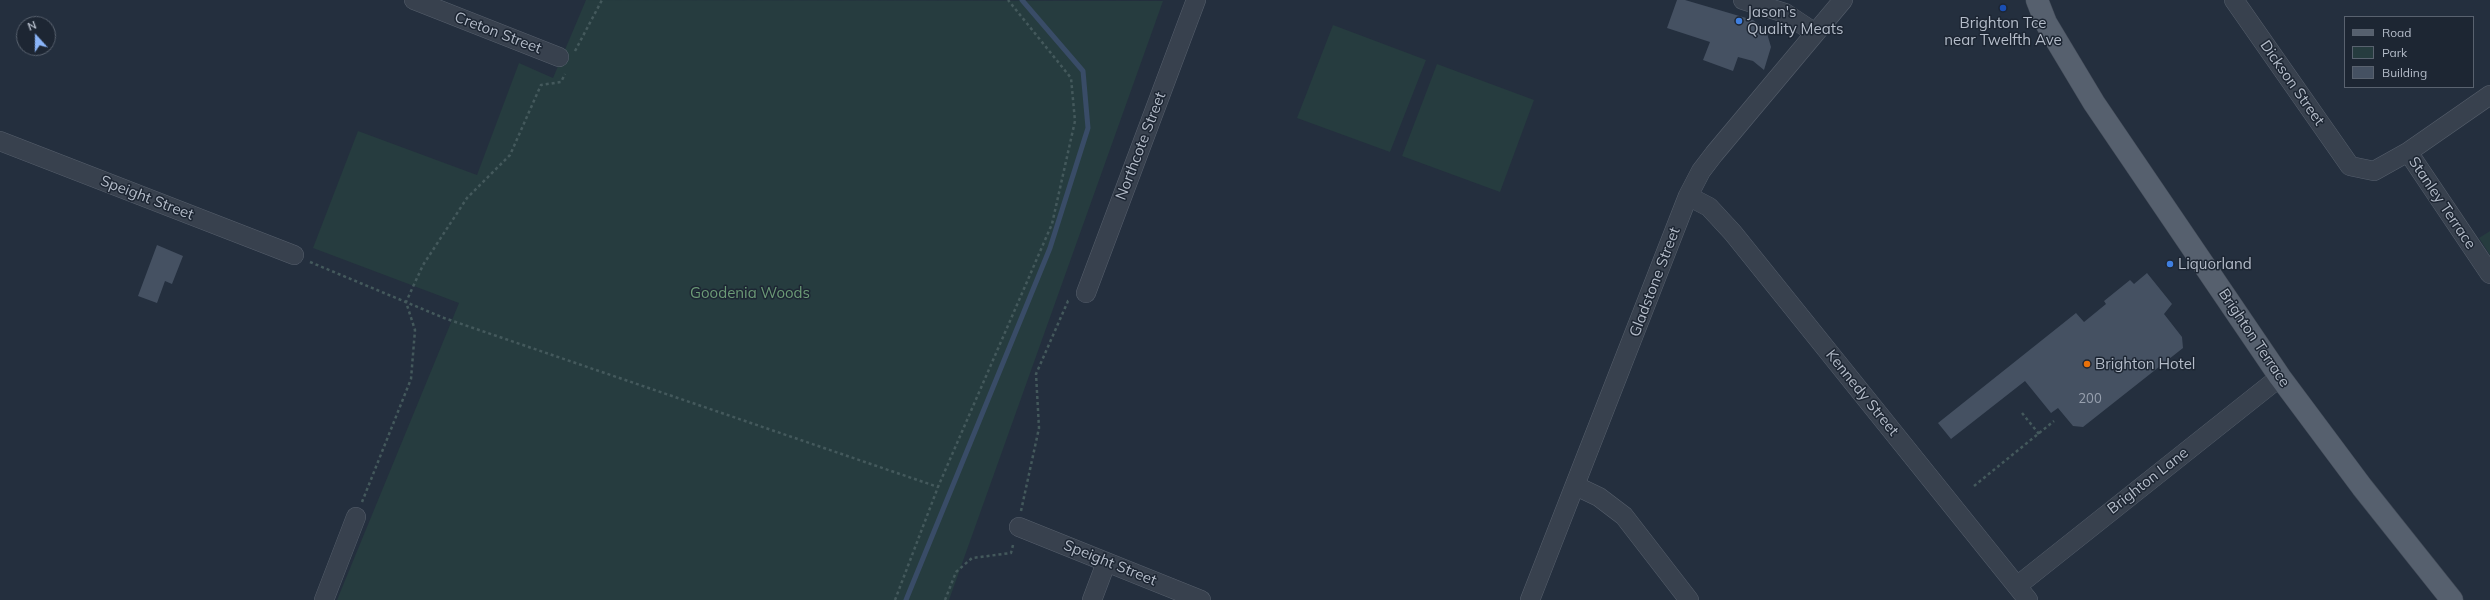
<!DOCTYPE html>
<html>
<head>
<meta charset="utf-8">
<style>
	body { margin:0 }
	#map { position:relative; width:2490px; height:600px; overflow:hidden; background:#242f3e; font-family:Mulish,sans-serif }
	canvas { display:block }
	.legend { position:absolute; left:2344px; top:16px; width:130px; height:72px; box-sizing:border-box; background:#1d2633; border:1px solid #59626f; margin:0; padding:5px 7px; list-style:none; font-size:12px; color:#b4bcc9 }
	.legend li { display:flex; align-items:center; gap:8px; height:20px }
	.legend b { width:20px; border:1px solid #59626f }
	.north { position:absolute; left:16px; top:16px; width:40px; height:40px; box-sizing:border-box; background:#1d2633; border:1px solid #59626f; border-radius:50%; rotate:339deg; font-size:11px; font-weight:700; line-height:16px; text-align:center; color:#b4bcc9 }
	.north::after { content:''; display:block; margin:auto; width:14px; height:18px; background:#8ab4f8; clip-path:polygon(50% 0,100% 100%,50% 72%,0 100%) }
</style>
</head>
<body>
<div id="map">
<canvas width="2490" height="600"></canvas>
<ul class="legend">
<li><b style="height:5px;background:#56606e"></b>Road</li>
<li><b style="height:11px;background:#263c3f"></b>Park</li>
<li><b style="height:11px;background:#455162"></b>Building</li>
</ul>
<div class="north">N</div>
</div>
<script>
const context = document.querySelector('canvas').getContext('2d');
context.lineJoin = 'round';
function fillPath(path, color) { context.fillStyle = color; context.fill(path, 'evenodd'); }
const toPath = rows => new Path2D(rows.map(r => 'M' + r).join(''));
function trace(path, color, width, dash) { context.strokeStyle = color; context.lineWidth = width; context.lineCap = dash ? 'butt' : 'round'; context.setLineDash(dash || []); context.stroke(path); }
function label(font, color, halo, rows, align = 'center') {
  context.font = font + ' Mulish,sans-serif'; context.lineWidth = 3; context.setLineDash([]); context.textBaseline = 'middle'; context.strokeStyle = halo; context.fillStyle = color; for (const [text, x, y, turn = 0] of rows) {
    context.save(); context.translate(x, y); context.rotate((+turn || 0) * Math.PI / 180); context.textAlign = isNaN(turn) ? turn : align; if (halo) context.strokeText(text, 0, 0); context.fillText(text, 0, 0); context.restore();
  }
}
const green = toPath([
	[586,0,1163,1,949,600,337,600,459,303,313,248,358,131,477,175,519,63,553,78],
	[1333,25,1426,60,1390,152,1297,118],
	[1437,64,1534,100,1500,192,1402,156],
	[2490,231,2490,255,2479,238]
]);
const stream = toPath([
	[906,600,1050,248,1088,128,1083,71,1022,0]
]);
const building = toPath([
	[1677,0,1685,0,1753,20,1766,30,1771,47,1764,70,1753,61,1738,57,1733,71,1703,60,1710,42,1667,28],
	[157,245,183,256,172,284,165,281,157,303,138,296],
	[2147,273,2172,304,2164,314,2182,337,2183,348,2083,427,2073,426,2058,408,2051,413,2025,381,1951,439,1938,423,2076,313,2084,322,2106,304,2104,301,2130,280,2134,284]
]);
const path = toPath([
	[575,51,602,0],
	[310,262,444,318,938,487],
	[2022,413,2039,434],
	[1974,486,2054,421],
	[362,502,411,379,415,330,406,302,423,265,467,198,510,155,541,85,561,82,565,74],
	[1021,511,1039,428,1036,374,1068,301,1071,300],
	[895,600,938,487,1052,224,1075,121,1071,78,1008,0],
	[945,600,956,572,972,558,1011,553,1013,545]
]);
const minor = toPath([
	[414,0,559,57],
	[1743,0,1785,13,1815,33],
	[2234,0,2350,166,2374,171,2408,152,2490,95],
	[0,141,294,255],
	[2408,152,2490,274],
	[1688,196,1709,207,1733,233,2028,600],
	[1086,293,1196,0],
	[1576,486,1599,497,1624,516,1689,600],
	[1019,527,1201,600],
	[2017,586,2280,377],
	[324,600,356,517],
	[1092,600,1106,563],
	[1530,600,1688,196,1701,171,1714,154,1843,0]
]);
const major = toPath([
	[2037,0,2046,23,2094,103,2280,377,2362,487,2452,600]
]);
const markers = [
	[2003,8,4,"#1a4fb4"],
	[1739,21,4,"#3f7fe0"],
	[2170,264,4,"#3f7fe0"],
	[2087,364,4,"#e8710a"]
];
const numberNames = [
	["200",2090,399]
];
const poiNames = [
	["Jason's",1747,12],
	["Quality Meats",1747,29],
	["Brighton Tce",2003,23,"center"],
	["near Twelfth Ave",2003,40,"center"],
	["Liquorland",2178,264],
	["Brighton Hotel",2095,364]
];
const streetNames = [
	["Creton Street",498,33,21],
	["Dickson Street",2292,83,55],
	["Northcote Street",1141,146,-69],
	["Speight Street",147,198,21],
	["Stanley Terrace",2442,203,56],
	["Gladstone Street",1655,282,-69],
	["Brighton Terrace",2254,338,56],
	["Kennedy Street",1862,393,51],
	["Brighton Lane",2148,481,-38],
	["Speight Street",1110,563,22]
];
const parkNames = [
	["Goodenia Woods",750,293]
];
fillPath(green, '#263c3f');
trace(stream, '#394c67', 5);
fillPath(building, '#455162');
trace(minor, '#565f6c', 20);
trace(major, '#414a57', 23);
trace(path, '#44595c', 2.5, [3, 3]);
trace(minor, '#38414e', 19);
trace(major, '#56606e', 22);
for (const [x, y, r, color] of markers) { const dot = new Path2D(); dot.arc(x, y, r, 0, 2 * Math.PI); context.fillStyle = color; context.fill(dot); trace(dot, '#1d2633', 1.5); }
label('13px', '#98a1af', null, numberNames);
label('15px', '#b4bcc9', '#1d2633', poiNames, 'left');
label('15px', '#b4bcc9', '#1d2633', streetNames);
label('15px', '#6b9a76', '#1d2633', parkNames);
</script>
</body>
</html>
